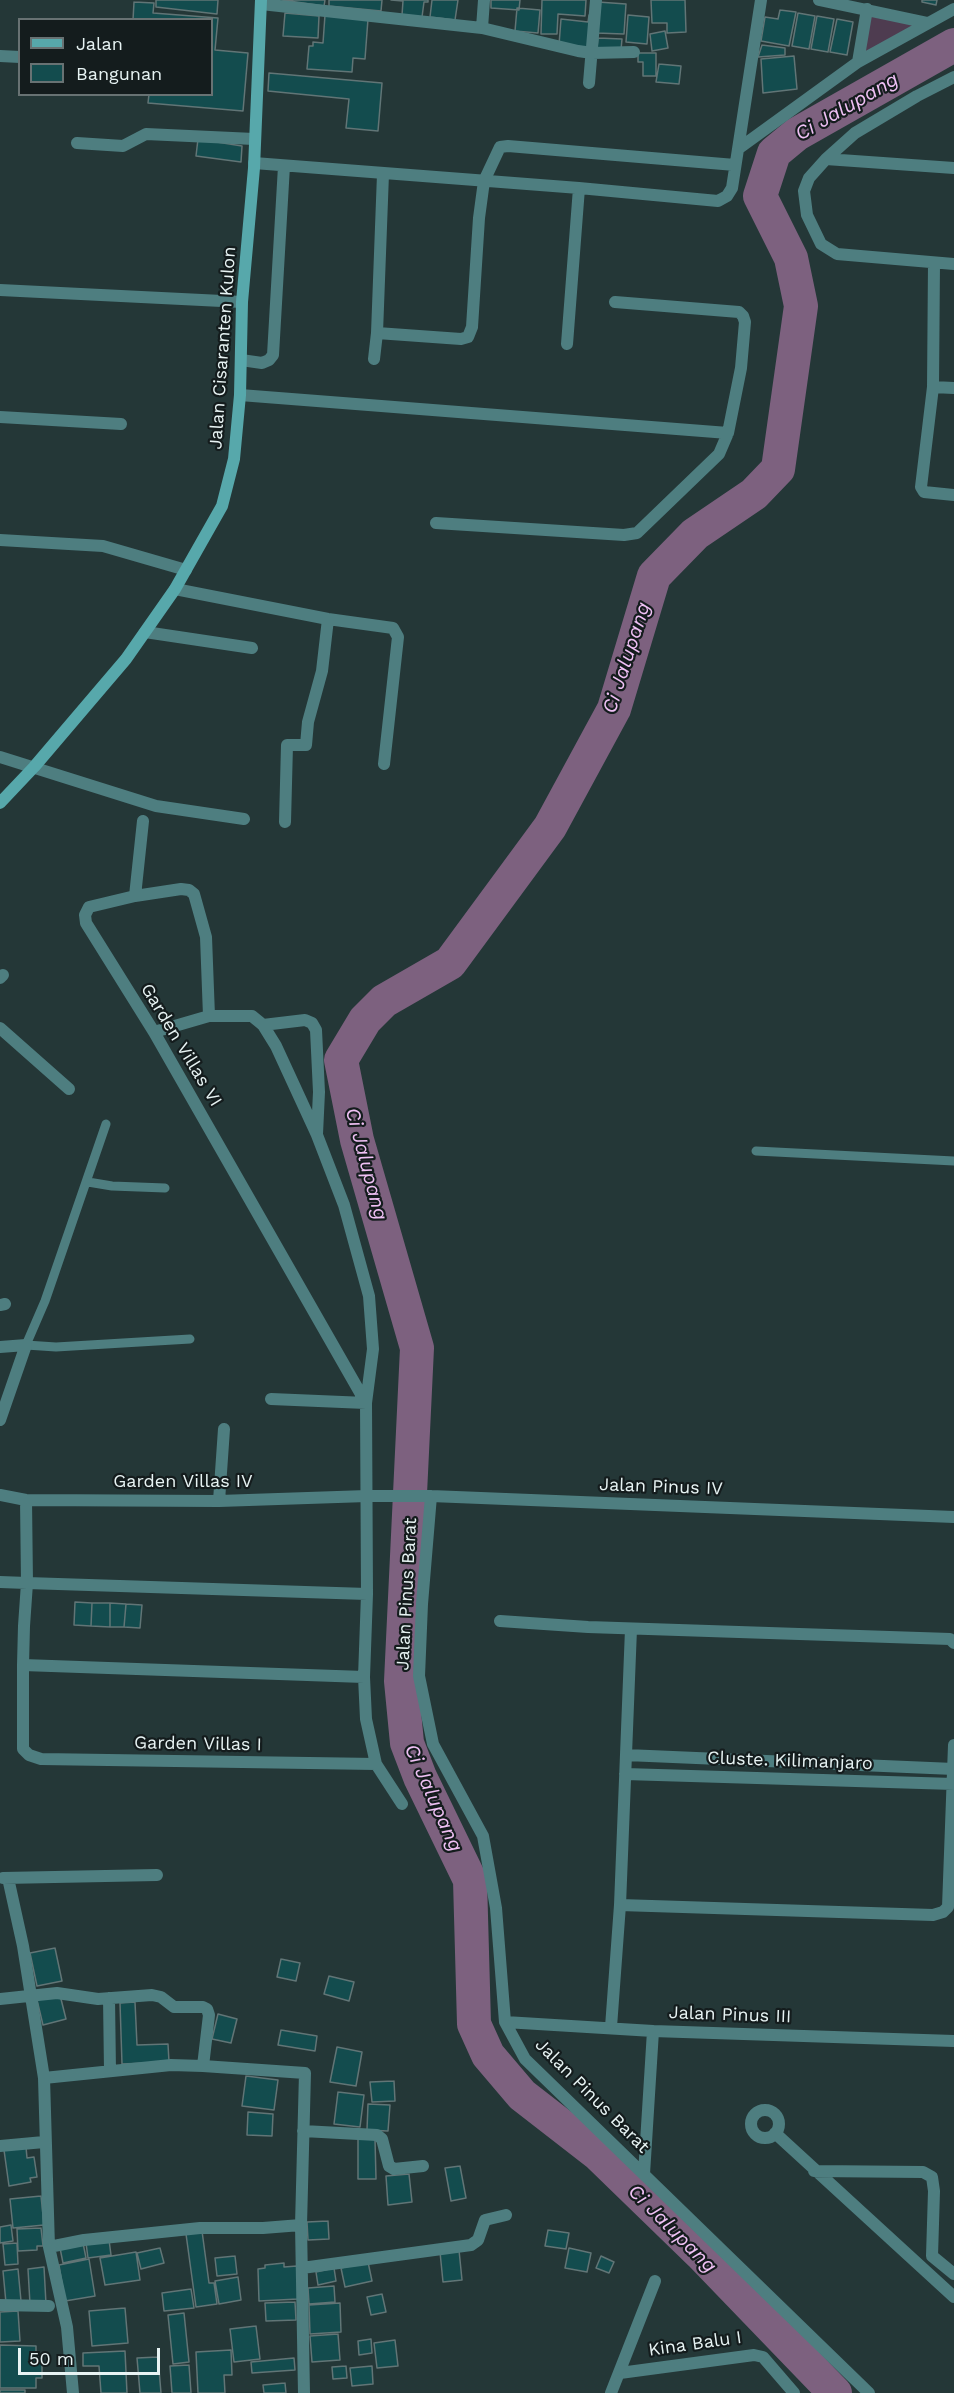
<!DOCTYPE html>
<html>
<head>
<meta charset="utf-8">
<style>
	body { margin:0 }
	#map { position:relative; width:954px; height:2393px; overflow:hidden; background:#243737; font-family:"Work Sans",sans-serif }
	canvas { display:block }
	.legend { position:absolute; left:18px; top:18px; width:195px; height:78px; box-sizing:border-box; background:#141c1d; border:2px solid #687273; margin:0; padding:8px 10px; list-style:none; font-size:18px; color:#e7f3f3 }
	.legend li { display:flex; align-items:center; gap:12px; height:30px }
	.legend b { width:30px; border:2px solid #687273 }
	.scale { position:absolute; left:18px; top:2348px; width:142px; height:27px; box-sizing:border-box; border:3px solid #e7f3f3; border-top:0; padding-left:8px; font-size:18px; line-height:21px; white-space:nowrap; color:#e7f3f3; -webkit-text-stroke:4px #141c1d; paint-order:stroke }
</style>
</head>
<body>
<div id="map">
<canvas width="954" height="2393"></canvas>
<ul class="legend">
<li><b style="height:8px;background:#57a8ab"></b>Jalan</li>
<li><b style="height:16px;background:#134c4e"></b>Bangunan</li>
</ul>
<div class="scale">50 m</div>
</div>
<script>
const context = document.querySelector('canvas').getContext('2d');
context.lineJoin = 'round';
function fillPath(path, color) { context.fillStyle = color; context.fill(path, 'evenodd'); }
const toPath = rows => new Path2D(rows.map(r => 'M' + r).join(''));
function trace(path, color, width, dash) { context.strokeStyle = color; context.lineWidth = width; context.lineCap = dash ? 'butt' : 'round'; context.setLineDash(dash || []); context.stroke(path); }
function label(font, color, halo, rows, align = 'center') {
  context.font = font + ' "Work Sans",sans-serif'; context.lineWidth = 4.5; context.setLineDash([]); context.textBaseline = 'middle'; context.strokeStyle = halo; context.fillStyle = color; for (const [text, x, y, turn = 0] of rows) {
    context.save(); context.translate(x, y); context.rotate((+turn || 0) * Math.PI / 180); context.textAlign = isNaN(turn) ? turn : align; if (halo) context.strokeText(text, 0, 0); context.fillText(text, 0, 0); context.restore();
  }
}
const green = toPath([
	[869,13,918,24,862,57]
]);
const river = toPath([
	[835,2393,701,2254,598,2154,522,2095,488,2055,474,2024,470,1880,420,1777,407,1743,401,1681,417,1348,357,1140,341,1060,365,1020,384,1001,450,963,550,827,614,709,654,576,695,534,754,494,778,469,801,306,791,258,760,196,774,153,797,134,954,45]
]);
const building = toPath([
	[156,0,218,0,217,14,156,7,156,0],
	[282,0,325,0,324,6,282,0],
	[329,0,382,0,381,11,329,6,329,0],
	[391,0,428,0,428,2,424,2,422,17,402,15,403,1,391,0],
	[432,0,458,0,455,20,430,17,432,0],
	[491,0,520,0,519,10,491,8,491,0],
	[542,0,586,0,585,16,558,14,557,34,541,34,542,0],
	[651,0,685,0,686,32,667,33,667,23,652,23,651,0],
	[922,0,937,0,936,5,922,2,922,0],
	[134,2,154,3,153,13,218,18,215,50,248,53,243,111,148,103,149,94,212,94,212,20,133,20,134,2],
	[598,2,626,4,624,34,596,33,598,2],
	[517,8,540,10,538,33,515,31,517,8],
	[780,10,796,12,789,46,761,41,765,17,778,19,780,10],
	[285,13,319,16,318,38,283,36,285,13],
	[798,13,815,16,809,49,792,46,798,13],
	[325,15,368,19,365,59,353,58,352,72,307,69,309,46,313,46,313,42,323,43,325,15],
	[589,15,593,15,590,48,559,45,561,19,588,22,589,15],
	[628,15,649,17,647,44,626,42,628,15],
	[817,16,834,19,828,52,811,49,817,16],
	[837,19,853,22,847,55,830,52,837,19],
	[665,31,668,48,652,51,650,34,665,31],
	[598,38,622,39,621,50,597,48,598,38],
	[762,45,785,48,785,55,758,57,762,45],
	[638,53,656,53,656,76,643,76,643,62,638,62,638,53],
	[794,56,797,89,763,93,761,59,794,56],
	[659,64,681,66,679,84,656,82,659,64],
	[269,73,382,83,378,131,346,128,349,99,268,91,269,73],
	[198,139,242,146,241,162,196,156,198,139],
	[75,1602,92,1603,91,1626,74,1625,75,1602],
	[92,1603,110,1603,110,1627,91,1626,92,1603],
	[110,1603,126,1604,124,1627,110,1627,110,1603],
	[126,1604,142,1605,140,1628,124,1627,126,1604],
	[55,1948,62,1981,37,1986,30,1953,55,1948],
	[281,1959,300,1963,296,1981,277,1977,281,1959],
	[329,1976,354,1982,349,2001,324,1994,329,1976],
	[60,1995,66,2019,43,2025,37,2000,60,1995],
	[135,2002,137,2045,168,2044,169,2062,122,2064,120,2003,135,2002],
	[218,2014,237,2019,231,2043,212,2039,218,2014],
	[281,2030,317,2036,315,2051,278,2045,281,2030],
	[337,2047,362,2052,356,2086,330,2082,337,2047],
	[246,2076,278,2080,274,2110,242,2106,246,2076],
	[394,2081,395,2101,372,2102,370,2082,394,2081],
	[338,2092,364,2095,360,2127,334,2124,338,2092],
	[368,2104,390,2105,388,2131,367,2130,368,2104],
	[248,2112,273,2114,272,2136,247,2135,248,2112],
	[358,2139,375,2139,376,2179,358,2179,358,2139],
	[26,2147,27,2158,34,2157,37,2177,30,2178,31,2182,9,2186,4,2150,26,2147],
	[460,2166,466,2198,451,2201,445,2168,460,2166],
	[409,2174,412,2202,388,2205,386,2176,409,2174],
	[41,2196,44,2225,13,2228,10,2199,41,2196],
	[328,2221,329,2239,308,2240,307,2222,328,2221],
	[11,2225,13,2241,0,2243,0,2227,11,2225],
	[41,2228,43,2246,37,2246,37,2250,18,2251,17,2229,41,2228],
	[548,2230,569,2233,566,2249,545,2246,548,2230],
	[202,2231,209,2283,214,2283,217,2304,196,2307,186,2234,202,2231],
	[109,2240,111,2255,88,2258,86,2243,109,2240],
	[17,2243,18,2264,5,2265,3,2244,17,2243],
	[83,2243,86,2258,63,2263,60,2248,83,2243],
	[160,2248,164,2263,141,2269,137,2253,160,2248],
	[569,2248,591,2253,587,2272,565,2268,569,2248],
	[459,2250,462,2280,443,2282,440,2252,459,2250],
	[136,2252,140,2280,105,2285,100,2258,136,2252],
	[235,2256,237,2274,217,2276,215,2258,235,2256],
	[601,2256,614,2262,609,2273,596,2268,601,2256],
	[89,2259,95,2296,65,2301,59,2265,89,2259],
	[368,2262,372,2281,345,2287,341,2268,368,2262],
	[284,2263,284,2267,297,2266,298,2299,259,2301,258,2269,265,2268,265,2265,284,2263],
	[44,2267,46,2304,30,2304,28,2269,44,2267],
	[334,2268,336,2281,318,2285,316,2272,334,2268],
	[18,2269,21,2301,6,2303,3,2271,18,2269],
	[238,2277,241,2300,219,2304,215,2281,238,2277],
	[334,2286,335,2302,309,2304,308,2288,334,2286],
	[191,2289,194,2308,164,2311,162,2293,191,2289],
	[382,2294,386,2312,371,2315,367,2297,382,2294],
	[295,2302,296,2320,266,2321,265,2303,295,2302],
	[340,2303,341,2332,310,2334,309,2305,340,2303],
	[125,2308,128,2343,92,2346,89,2311,125,2308],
	[18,2311,20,2341,0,2342,0,2312,18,2311],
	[184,2313,189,2362,173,2364,168,2315,184,2313],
	[256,2326,260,2359,234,2362,230,2329,256,2326],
	[338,2334,340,2360,312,2362,310,2336,338,2334],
	[371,2339,372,2353,359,2355,358,2341,371,2339],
	[395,2340,398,2366,377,2368,374,2343,395,2340],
	[0,2345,36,2346,36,2357,42,2357,42,2378,36,2378,36,2388,0,2388,0,2345],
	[231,2350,232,2375,224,2375,225,2393,198,2393,196,2352,231,2350],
	[125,2351,127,2393,101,2393,99,2366,83,2366,83,2353,125,2351],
	[158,2357,161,2393,140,2393,137,2358,158,2357],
	[294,2358,295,2370,252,2373,251,2362,294,2358],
	[189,2365,191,2393,172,2393,170,2366,189,2365],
	[346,2366,347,2378,333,2379,332,2367,346,2366],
	[372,2366,373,2384,352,2386,350,2368,372,2366],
	[285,2383,286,2393,264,2393,263,2385,285,2383],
	[0,2390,25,2390,25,2393,0,2393,0,2390]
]);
const lane = toPath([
	[106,1124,45,1301,26,1345,56,1347,190,1339],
	[756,1151,954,1161],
	[88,1182,112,1186,165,1188]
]);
const street = toPath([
	[819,0,928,23],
	[261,4,482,28,484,0],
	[482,28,578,51,592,53,634,52],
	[0,56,20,57],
	[858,62,867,9],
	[954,77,917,96,855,133,826,159,809,178,804,191,807,215,821,244,837,254,954,264],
	[589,83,596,0],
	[77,143,123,146,146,134,254,139],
	[738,149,858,62,954,9],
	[826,159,954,168],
	[254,163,579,188,718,201,727,196,732,188,761,0],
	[383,174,377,333,461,339,468,337,472,327,479,218,484,181,500,147,508,146,735,165],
	[934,263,933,387,921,487,924,492,954,495],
	[0,290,242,302],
	[567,344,579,188],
	[374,359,377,333],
	[241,360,262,363,269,360,273,355,284,166],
	[933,387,954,388],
	[240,395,728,433,741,368,745,322,743,316,739,312,615,302],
	[0,417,121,424],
	[436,523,624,535,637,533,719,454,728,433],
	[0,540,103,546,186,570],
	[175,589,328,619,393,628,398,637,384,764],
	[145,632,252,648],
	[0,757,156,806,244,819],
	[285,822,287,745,306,745,308,722,322,671,328,619],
	[135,896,143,821],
	[0,978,3,975],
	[209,1016,206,937,194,894,189,890,181,889,135,896,89,907,85,915,86,923,154,1032,366,1403],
	[263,1025,305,1020,312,1023,316,1030,319,1092,317,1134],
	[0,1028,69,1089],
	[154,1032,209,1016,252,1016,263,1025,276,1046,317,1135,344,1205,369,1296,373,1349,366,1403,367,1594,364,1677,366,1719,376,1764,402,1804],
	[0,1305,5,1304],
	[0,1347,26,1345,0,1420],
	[271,1399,366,1403],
	[0,1495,26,1500,219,1501,367,1496,431,1496,954,1517],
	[431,1496,422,1604,419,1676,433,1744,483,1836,496,1908,505,2022,525,2059,869,2393],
	[219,1501,224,1429],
	[0,1582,27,1583,26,1500],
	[500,1621,588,1627,950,1639,954,1643],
	[631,1629,620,1905,933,1915,943,1912,948,1907,954,1745],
	[23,1665,23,1749,29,1755,41,1759,376,1764],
	[364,1677,23,1665,24,1626,27,1583,367,1594],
	[626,1755,954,1769],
	[625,1774,954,1784],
	[3,1878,157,1875],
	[8,1878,23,1946,44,2078,49,2247,67,2327,73,2393],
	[109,1998,110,2071],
	[0,1999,57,1993,98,1999,152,1995,161,1997,174,2007,203,2007,207,2009,209,2015,203,2066,305,2073,301,2225,304,2393],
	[505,2022,653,2031,954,2041],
	[611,2027,620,1905],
	[44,2078,171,2065,203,2066],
	'751 2124a14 14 0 1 1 28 0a14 14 0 1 1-28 0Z',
	[303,2131,377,2135,382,2139,389,2166,394,2169,423,2166],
	[775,2133,954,2297],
	[0,2146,44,2142],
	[814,2171,923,2172,932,2177,934,2191,932,2256,954,2274],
	[644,2174,653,2031],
	[49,2247,84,2240,200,2228,263,2228,301,2225],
	[302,2268,471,2245,478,2240,485,2220,506,2215],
	[0,2305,49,2306],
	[620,2373,754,2355,763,2357,794,2393],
	[611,2393,655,2281]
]);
const secondary = toPath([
	[0,803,34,767,126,659,175,589,222,506,234,459,240,395,242,302,254,168,261,0]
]);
const streetNames = [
	["Jalan Cisaranten Kulon",223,348,-86],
	["Garden Villas VI",181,1045,59],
	["Garden Villas IV",183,1482],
	["Jalan Pinus IV",661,1487,2],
	["Jalan Pinus Barat",407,1594,-87],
	["Garden Villas I",198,1744,1],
	["Cluste. Kilimanjaro",790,1761,2],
	["Jalan Pinus III",730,2015,2],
	["Jalan Pinus Barat",592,2096,45],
	["Kina Balu I",695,2344,-8]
];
const waterNames = [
	["Ci Jalupang",847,107,-30],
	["Ci Jalupang",627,658,-72],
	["Ci Jalupang",366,1164,75],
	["Ci Jalupang",433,1798,66],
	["Ci Jalupang",672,2229,45]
];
fillPath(green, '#4e3c50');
trace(river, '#7d617f', 34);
fillPath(building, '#134c4e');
trace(building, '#617576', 1.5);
trace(lane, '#4e7e80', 9);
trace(street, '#4e7e80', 12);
trace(secondary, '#57a8ab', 12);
label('18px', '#e7f3f3', '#141c1d', streetNames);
label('italic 20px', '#f0c1f5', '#141c1d', waterNames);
</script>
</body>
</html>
